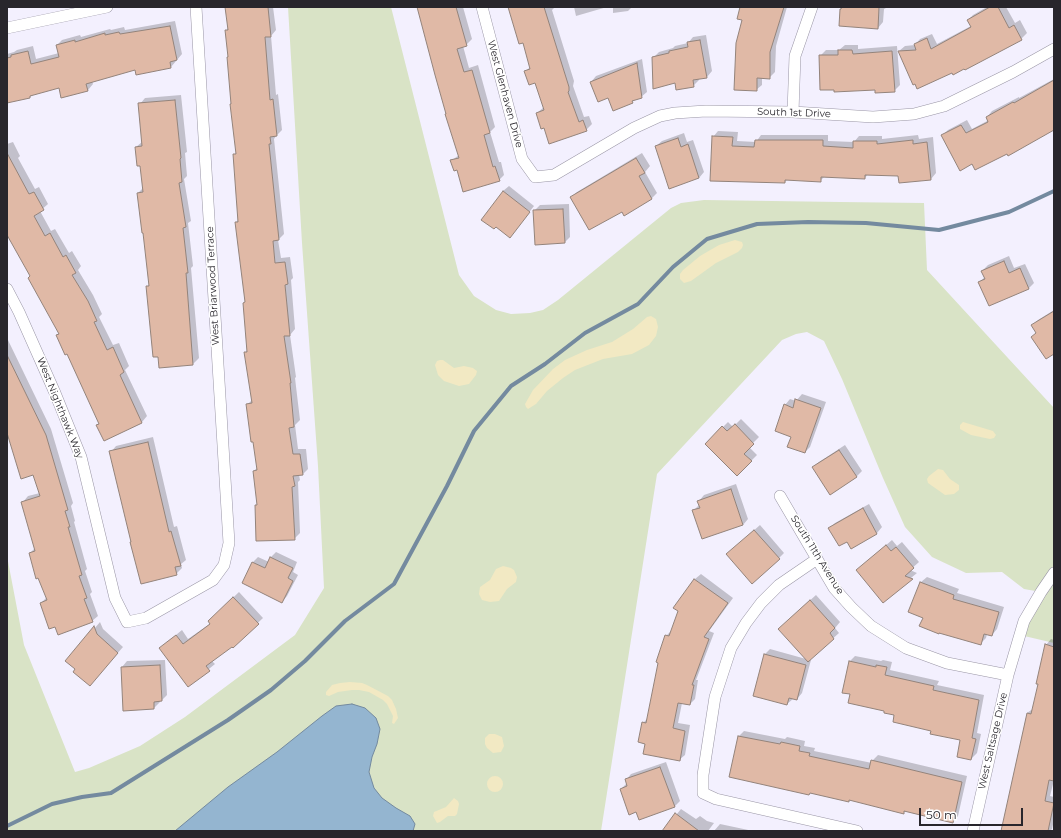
<!DOCTYPE html>
<html>
<head>
<meta charset="utf-8">
<style>
	body { margin:0 }
	#map { position:relative; width:1061px; height:838px; overflow:hidden; background:#f3f0fe; font-family:Montserrat,sans-serif }
	canvas { display:block }
	.frame { position:absolute; inset:0; border:8px solid #28262c; pointer-events:none }
	.scale { position:absolute; left:919px; top:808px; width:104px; height:18px; box-sizing:border-box; border:2px solid #28262c; border-top:0; padding-left:5px; font-size:12px; line-height:14px; white-space:nowrap; color:#28262c; -webkit-text-stroke:3px #fff; paint-order:stroke }
</style>
</head>
<body>
<div id="map">
<canvas width="1061" height="838"></canvas>
<div class="frame"></div>
<div class="scale">50 m</div>
</div>
<script>
const context = document.querySelector('canvas').getContext('2d');
context.lineJoin = 'round';
function fillPath(path, color) { context.fillStyle = color; context.fill(path, 'evenodd'); }
const toPath = rows => new Path2D(rows.map(r => 'M' + r).join(''));
function trace(path, color, width, dash) { context.strokeStyle = color; context.lineWidth = width; context.lineCap = dash ? 'butt' : 'round'; context.setLineDash(dash || []); context.stroke(path); }
function label(font, color, halo, rows, align = 'center') {
  context.font = font + ' Montserrat,sans-serif'; context.lineWidth = 3; context.setLineDash([]); context.textBaseline = 'middle'; context.strokeStyle = halo; context.fillStyle = color; for (const [text, x, y, turn = 0] of rows) {
    context.save(); context.translate(x, y); context.rotate((+turn || 0) * Math.PI / 180); context.textAlign = isNaN(turn) ? turn : align; if (halo) context.strokeText(text, 0, 0); context.fillText(text, 0, 0); context.restore();
  }
}
const green = toPath([
	[288,7,391,7,459,275,474,296,496,310,511,314,530,313,543,310,558,300,671,208,681,203,704,200,840,202,924,203,927,270,1054,408,1054,643,1020,635,1041,592,1024,589,1002,572,966,573,932,557,905,527,883,478,842,379,824,341,807,332,796,334,782,340,657,474,601,831,7,831,7,556,24,645,75,772,89,768,140,746,185,717,295,635,324,588,318,466,302,243]
]);
const sand = toPath([
	[735,240,742,242,743,245,742,248,738,252,716,263,691,281,684,283,680,279,680,274,683,270,700,256,719,245],
	[651,316,656,319,658,327,656,336,649,345,632,354,603,359,575,370,563,378,547,391,536,404,528,409,526,407,525,404,533,390,553,369,565,360,587,350,612,342,633,329,647,317],
	[440,360,443,360,454,368,464,366,473,368,477,371,476,375,469,384,459,386,444,381,438,375,435,365,437,361],
	[963,422,993,431,996,435,994,438,990,439,971,435,960,429,960,425],
	[938,469,943,470,950,479,959,485,959,490,954,494,945,495,928,483,927,479,929,476],
	[503,566,511,568,514,570,517,577,516,582,507,589,499,601,490,602,482,600,479,594,480,587,490,580,496,569],
	[350,682,362,683,367,685,388,696,392,700,396,709,398,718,394,724,392,723,393,716,387,704,383,700,369,692,359,690,352,690,338,692,329,696,326,695,326,692,332,685,340,683],
	[489,734,495,734,502,737,504,746,501,752,493,753,487,748,485,744,485,738],
	'487 784a8 8 0 1 1 16 0a8 8 0 1 1-16 0Z',
	[454,798,458,801,459,804,457,814,455,816,448,816,440,822,437,823,433,816,434,812,446,807]
]);
const water = toPath([
	[352,704,365,708,376,718,380,729,377,744,372,757,369,772,374,788,382,798,396,808,410,816,415,824,413,831,175,831,228,787,277,752,322,716,336,706,352,704]
]);
const shadow = toPath([
	[226,7,273,7,276,30,271,36,276,95,278,94,282,130,276,136,274,139,284,234,278,240,281,258,290,257,293,278,291,280,295,329,290,335,296,377,295,378,300,420,295,425,298,449,306,449,308,469,303,474,299,475,300,480,298,482,300,533,294,539,256,506,258,504,254,471,258,467,248,404,252,400,245,353,248,349,244,303,246,301,236,222,239,219,234,155,237,152,231,104,232,103,226,31,228,28],
	[418,7,463,7,472,39,466,45,463,46,469,68,478,65,495,127,490,132,499,162,501,162,504,175,499,180,457,169,451,161,459,155],
	[509,7,555,7,552,10,574,81,573,86,584,117,589,116,592,124,586,130,537,113,544,107,536,82,526,71,530,67,524,42],
	[574,7,607,7,576,16],
	[613,7,632,7,628,11,613,13],
	[651,7,666,7,651,8],
	[742,7,787,7,776,46,775,72,769,78,762,78,762,85,756,90],
	[842,7,888,7,884,9,883,22,878,28,840,25],
	[987,7,1006,7,1015,23,1020,20,1027,33,1021,39,965,67,952,72,899,51,905,46,915,45,920,39,932,34,937,44,971,26,968,20,973,15],
	[175,21,182,54,171,67,136,68,92,81,93,84,88,90,59,87,33,94,30,97,7,102,7,54,14,52,17,50,33,46,36,59,59,53,57,45,62,40,80,35,81,37,110,29,111,30,124,27,125,30],
	[706,35,712,71,707,77,698,78,699,80,693,86,675,82,653,58,659,52,673,48,675,46,688,43,693,37],
	[845,45,858,45,858,49,897,46,900,85,894,91,876,89,820,56,826,50,839,50],
	[642,59,647,92,641,97,635,99,632,102,608,96,591,82,596,76],
	[1054,79,1054,129,1007,153,973,163,943,135,948,130,967,120,972,129,989,120,987,117,992,111,1019,97,1019,98],
	[181,95,187,152,185,153,187,176,184,179,191,221,188,223,193,266,191,268,199,358,193,364,160,367,148,286,150,284,138,193,143,188,141,165,136,147,142,142,140,104,145,98],
	[718,131,738,132,737,141,756,142,761,135,828,135,828,141,854,142,859,136,882,136,882,139,918,135,919,139,933,137,936,173,931,179,900,182,899,175,868,174,865,178,825,176,820,181,788,179,785,182,713,137],
	[684,133,687,142,693,140,704,172,699,178,656,146,662,141],
	[13,142,20,156,18,158,35,189,39,187,48,204,40,211,51,231,55,229,69,253,72,251,81,266,78,270,93,295,102,314,99,317,113,345,119,343,129,366,125,370,147,416,142,422,104,440,97,425,100,423,67,353,57,336,59,333,7,229,7,144],
	[642,153,650,166,645,172,657,193,652,198,624,214,622,210,572,197,577,192],
	[509,186,534,206,510,237,503,191],
	[569,204,570,237,565,242,534,211,540,205],
	[1009,256,1014,268,1025,264,1034,283,1028,289,979,282,985,277,982,271,988,265],
	[1054,310,1054,356,1032,326,1038,320],
	[7,338,51,429,73,503,71,506,75,521,74,522,87,569,85,571,92,592,90,594,98,616,92,621,55,625,41,603,47,597,30,553,35,548,23,502,28,496,40,493,34,474,8,434,7,435],
	[802,394,826,402,810,447,805,452,792,436,785,405,790,399,796,401],
	[741,419,759,437,749,447,757,455,737,475,706,444,728,422,733,427],
	[153,437,174,527,177,526,186,560,181,564,182,568,176,574,132,541,111,452,116,446],
	[845,445,862,471,856,477,813,467,819,462],
	[736,484,748,519,743,525,693,511,699,505,699,501,704,495],
	[869,504,882,527,877,533,851,547,847,540,830,528,835,523],
	[760,525,784,553,779,558,733,549],
	[892,540,897,546,902,542,919,562,910,570,917,573,883,601,857,570],
	[276,552,297,562,293,572,298,575,287,596,282,602,243,582,253,562,258,557,269,562,271,557],
	[701,574,733,598,709,631,714,633,696,680,698,680,695,699,690,704,682,703,678,723,690,725,685,755,679,760,646,743,643,723,648,718,666,636,672,630,679,611,675,608,695,579],
	[927,577,959,589,957,593,1004,607,997,629,992,635,987,634,986,638,980,644,910,612,921,582],
	[239,592,263,618,233,647,232,646,212,661,215,664,188,686,160,648,182,630,188,639,211,623,209,621],
	[816,595,840,622,835,628,839,633,809,660,811,660,802,693,797,699,793,699,787,704,765,654,770,649,806,659,785,623],
	[100,622,103,629,123,647,95,679,76,669,67,661],
	[1051,639,1054,640,1054,780,1050,796,1054,797,1054,820,1052,829,1050,831,1002,831,1027,713,1034,708,1046,645],
	[855,656,881,661,883,660,892,662,890,670,939,681,937,685,984,695,977,733,981,734,977,753,971,759,962,739,932,730,885,710,851,694,850,661],
	[165,660,167,695,162,700,159,700,160,702,154,708,124,709,122,667,127,661],
	[744,731,785,739,787,737,805,741,804,746,815,748,814,751,872,763,872,761,878,755,967,776,958,816,953,822,906,811,903,813,850,800,848,801,731,776,739,736],
	[666,762,680,801,674,807,636,811,621,789,627,783,626,780,631,774],
	[681,809,696,819,700,816,707,821,714,823,708,831,663,831],
	[720,824,753,831,714,831]
]);
const stream = toPath([
	[7,826,52,804,82,797,111,793,228,720,271,690,305,661,345,621,394,584,447,486,474,431,511,386,545,364,585,333,638,304,673,267,707,239,757,224,808,222,866,223,939,230,1009,212,1054,191]
]);
const building = toPath([
	[225,7,268,7,271,37,265,37,270,100,273,99,277,136,270,137,271,144,269,144,279,240,273,241,275,263,285,262,288,284,285,285,290,336,284,336,291,383,290,383,294,427,289,428,293,454,300,454,303,475,293,476,295,486,292,487,295,540,256,541,255,505,257,505,253,471,257,470,253,442,251,442,246,404,252,403,244,352,247,352,243,303,245,302,235,222,238,222,233,154,236,154,230,104,231,104,227,57,228,57,225,30,228,30,225,7],
	[417,7,456,7,467,46,457,49,464,72,472,70,490,133,484,135,493,167,495,166,500,181,463,192,457,170,454,171,450,160,459,158,445,114,446,114,435,75,417,7],
	[508,7,544,7,569,87,569,91,568,92,579,122,583,120,587,131,549,144,544,128,541,129,536,113,544,110,535,83,529,85,524,71,530,69,523,43,519,44,508,7],
	[740,7,784,7,770,52,770,79,757,78,757,91,734,90,736,43,742,20,737,19,740,7],
	[842,7,879,7,878,29,839,26,840,9,841,9,842,7],
	[990,7,998,7,1009,28,1014,25,1022,40,965,70,964,69,953,75,952,73,917,89,915,84,913,85,898,51,916,50,914,44,927,38,931,49,971,27,967,20,990,7],
	[170,26,177,60,170,62,171,68,136,75,135,70,86,84,88,91,61,98,59,88,30,96,30,98,7,103,7,58,11,57,11,55,28,51,31,64,59,57,56,45,75,40,75,42,105,33,105,35,119,32,120,34,170,26],
	[700,40,707,78,693,80,694,87,676,90,675,83,653,89,652,57,669,53,669,51,688,47,687,42,700,40],
	[838,50,852,50,853,54,892,51,895,92,875,93,875,90,834,92,834,90,820,90,819,55,838,55,838,50],
	[637,63,642,98,632,101,633,103,613,111,608,98,598,102,590,82,637,63],
	[1054,80,1054,130,1008,156,1007,154,975,170,972,164,960,171,941,135,961,125,966,133,988,122,986,117,1013,102,1014,103,1054,80],
	[175,100,181,158,180,159,182,182,179,183,186,227,183,228,188,273,186,273,193,365,159,368,158,357,153,357,146,286,149,286,143,233,142,233,137,193,143,192,140,166,137,166,135,147,142,146,138,103,175,100],
	[712,136,733,137,732,146,754,147,755,140,823,140,823,146,853,148,853,141,877,141,877,144,913,140,913,144,927,142,931,180,899,183,898,176,865,175,865,179,821,177,821,182,785,180,785,183,710,181,712,136],
	[678,138,681,147,688,144,699,178,669,189,655,146,678,138],
	[7,153,29,194,34,192,44,210,34,216,45,236,50,233,63,257,66,255,76,273,72,275,88,301,97,321,94,322,107,350,113,347,124,372,120,375,142,423,104,441,96,425,99,424,67,354,65,355,56,335,59,334,28,278,30,276,7,235,7,153],
	[636,158,645,173,639,176,652,199,624,216,622,212,589,230,570,197,636,158],
	[503,191,530,212,510,238,496,227,494,229,481,220,503,191],
	[563,209,565,243,535,245,533,210,563,209],
	[1004,261,1009,273,1020,268,1029,289,989,306,978,282,985,279,981,271,1004,261],
	[1054,311,1054,354,1046,359,1031,337,1036,333,1031,325,1054,311],
	[7,355,46,435,68,510,65,511,70,527,68,527,82,575,79,576,87,598,84,599,93,622,58,635,55,627,49,629,40,603,47,600,38,578,36,579,29,553,35,551,21,502,40,496,33,475,21,479,7,433,7,355],
	[795,399,821,408,805,453,787,447,791,437,775,431,784,404,793,408,795,399],
	[735,424,754,444,744,454,752,461,737,476,705,444,722,426,727,431,735,424],
	[148,442,169,532,171,531,181,566,175,567,177,575,141,584,130,542,131,542,109,451,148,442],
	[839,450,857,477,830,495,812,467,839,450],
	[731,489,743,525,702,539,692,510,700,508,697,501,731,489],
	[863,508,877,534,851,549,847,542,839,546,828,528,863,508],
	[754,530,780,559,752,584,726,554,754,530],
	[886,545,891,551,896,547,914,568,905,576,913,579,883,603,856,570,886,545],
	[270,557,293,568,288,578,293,581,282,603,242,583,252,562,265,568,270,557],
	[694,579,728,603,704,637,709,639,692,685,694,685,690,705,678,703,673,728,685,731,680,761,643,754,645,744,638,742,642,722,646,723,658,663,656,662,665,635,669,636,678,611,673,608,694,579],
	[920,582,954,595,953,599,999,612,992,636,984,634,981,645,939,633,939,634,919,626,923,618,908,612,920,582],
	[233,597,259,624,233,648,232,647,206,666,210,671,188,687,159,648,176,635,183,644,210,624,208,621,233,597],
	[810,600,835,628,830,633,834,639,808,662,778,629,810,600],
	[94,626,97,634,118,653,90,686,73,672,75,669,65,661,94,626],
	[1045,644,1054,647,1054,781,1049,780,1045,801,1054,803,1048,831,1001,831,1027,713,1031,714,1038,684,1036,684,1045,644],
	[764,654,806,665,797,700,789,698,787,705,753,696,764,654],
	[849,661,876,667,876,665,887,667,885,675,934,686,933,690,979,700,972,738,976,739,971,760,957,757,960,740,930,734,931,731,893,722,894,715,884,713,884,711,848,703,850,694,842,693,849,661],
	[160,665,162,701,154,702,154,709,123,711,121,667,160,665],
	[738,736,780,744,781,742,800,746,799,751,810,753,809,756,869,769,871,760,962,782,953,823,904,811,904,814,849,800,849,802,810,793,809,795,729,777,738,736],
	[660,767,675,807,639,820,636,812,629,815,620,789,627,786,625,779,660,767],
	[675,813,699,831,662,831,675,813]
]);
const minor = toPath([
	[482,7,522,159,535,177,554,175,634,128,660,116,675,113,706,111,793,112,873,117,914,114,944,106,1013,72,1054,49],
	[7,28,107,7],
	[793,112,795,56,812,7],
	[7,289,19,312,55,393,81,457,115,598,127,622,146,618,213,580,224,565,229,543,196,7],
	[780,496,834,588,851,607,871,626,906,648,947,663,1008,675],
	[817,559,779,585,761,603,746,623,731,648,715,697,703,775,703,793,716,799,857,831],
	[973,831,1008,675,1024,621,1041,592,1054,573]
]);
const streetNames = [
	["West Glenhaven Drive",505,94,75],
	["South 1st Drive",794,113,2],
	["West Briarwood Terrace",213,286,-93],
	["West Nighthawk Way",60,408,68],
	["South 11th Avenue",817,555,58],
	["West Saltsage Drive",993,741,-77]
];
fillPath(green, '#d9e3c6');
fillPath(sand, '#f2e9c3');
fillPath(water, '#94b5d0');
trace(water, '#748a9f', 1);
fillPath(shadow, '#0003');
trace(stream, '#748a9f', 4);
fillPath(building, '#e0b9a6');
trace(building, '#93837b', 1);
trace(minor, '#9a96a6', 12);
trace(minor, '#fff', 11);
label('10px', '#28262c', '#fff', streetNames);
</script>
</body>
</html>
